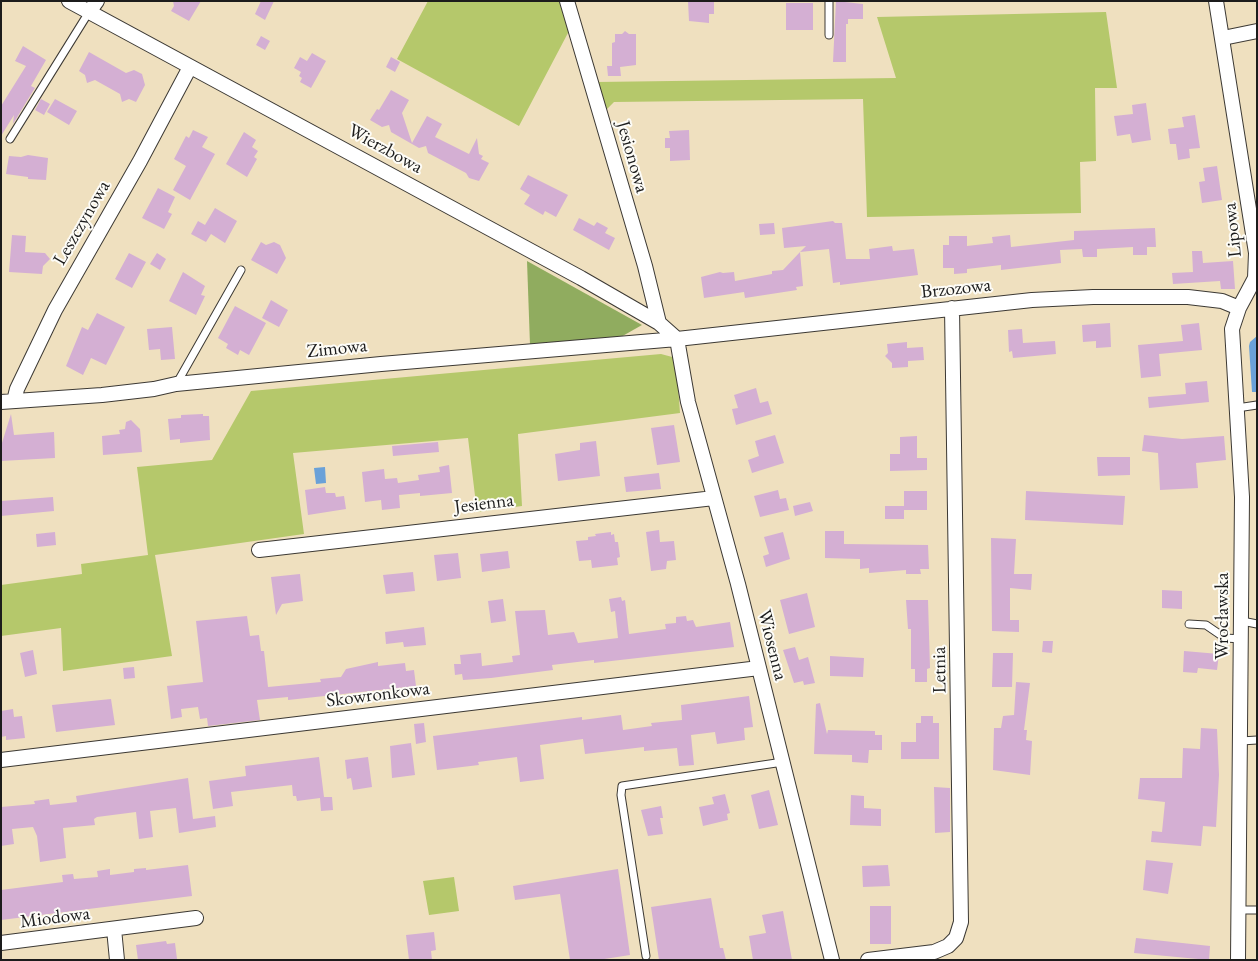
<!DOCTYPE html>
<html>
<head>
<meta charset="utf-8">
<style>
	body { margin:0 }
	#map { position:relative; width:1258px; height:961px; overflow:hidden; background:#efe0bf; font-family:"EB Garamond",serif }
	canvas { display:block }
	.frame { position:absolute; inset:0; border:2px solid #1c1c1c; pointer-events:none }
</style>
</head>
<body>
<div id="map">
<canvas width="1258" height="961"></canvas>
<div class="frame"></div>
</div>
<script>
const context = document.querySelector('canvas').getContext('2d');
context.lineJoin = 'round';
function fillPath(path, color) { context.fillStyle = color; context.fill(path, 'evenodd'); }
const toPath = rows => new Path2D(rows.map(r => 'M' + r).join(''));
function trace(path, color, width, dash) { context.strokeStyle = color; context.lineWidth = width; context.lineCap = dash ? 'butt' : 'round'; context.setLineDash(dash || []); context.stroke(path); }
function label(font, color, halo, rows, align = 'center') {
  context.font = font + ' "EB Garamond",serif'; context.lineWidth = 4; context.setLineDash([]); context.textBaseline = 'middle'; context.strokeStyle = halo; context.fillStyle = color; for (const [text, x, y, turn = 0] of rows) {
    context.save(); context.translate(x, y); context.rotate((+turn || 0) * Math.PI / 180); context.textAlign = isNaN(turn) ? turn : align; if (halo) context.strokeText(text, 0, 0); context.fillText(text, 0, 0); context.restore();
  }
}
const green = toPath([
	[428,1,561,1,569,31,519,126,397,59],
	[1106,12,1117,88,1095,88,1096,161,1080,162,1081,213,867,217,863,99,614,102,605,111,597,82,896,78,877,17],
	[661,354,676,358,680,413,518,434,522,506,477,512,468,438,293,453,304,534,155,555,172,656,63,671,61,628,1,636,1,585,82,574,81,564,148,555,137,467,212,460,251,391],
	[454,877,459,911,429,915,423,881]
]);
const forest = toPath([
	[527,261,642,325,619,338,530,345]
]);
const water = toPath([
	[1257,336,1257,392,1252,392,1249,346,1250,342],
	[325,467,326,483,316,484,314,468]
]);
const building = toPath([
	[173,1,201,1,189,21,171,11,174,6],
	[261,1,274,1,265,20,255,14],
	[688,1,714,1,714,14,709,14,709,23,689,21],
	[836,1,863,4,863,19,848,19,848,24,846,24,846,62,833,62],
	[786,3,813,3,813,30,786,30],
	[625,31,629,34,636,34,636,65,620,67,621,76,608,76,607,66,612,66,612,43,615,42,615,34,622,34],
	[261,36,270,41,265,50,256,45],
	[23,46,46,60,31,86,35,88,33,91,13,124,14,115,1,136,1,106,26,66,15,61],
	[89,52,126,73,134,70,142,74,145,85,136,102,129,99,122,102,120,94,95,80,87,83,85,75,79,71],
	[312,53,326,61,311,88,300,82,302,78,299,76,301,72,294,68,300,57,307,61],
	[391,57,400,62,395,72,386,67],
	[391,90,409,100,402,113,412,143,427,116,442,124,435,137,469,154,477,138,479,154,483,156,481,159,489,163,479,181,469,178,466,173,428,153,426,146,419,148,391,132,389,125,382,127,370,120,377,109,379,110],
	[41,99,50,104,44,115,35,110],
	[55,99,77,111,69,125,47,112],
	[1146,103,1151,140,1132,143,1130,134,1117,136,1114,116,1133,114,1132,105],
	[1195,115,1200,148,1189,149,1190,158,1178,160,1176,144,1170,144,1168,129,1184,127,1182,117],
	[193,130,208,137,202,147,215,154,190,200,173,190,186,166,174,159,186,136,189,138],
	[689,130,690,160,670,161,670,148,665,148,665,138,670,138,669,131],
	[244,132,256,140,252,147,258,151,254,157,257,159,247,177,226,164],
	[28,155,48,158,46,180,28,179,28,177,6,174,9,156,21,157],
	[1217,166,1222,200,1202,203,1199,182,1205,181,1203,168],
	[528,175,568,195,556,217,545,211,543,215,524,204,530,195,520,189],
	[158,188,175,197,168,212,172,214,164,229,142,218],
	[215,208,237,221,225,243,211,234,206,242,191,234,198,221,205,225],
	[579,218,594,226,597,222,608,228,605,233,615,238,609,250,573,230],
	[833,221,835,223,842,223,846,259,870,259,869,249,892,246,893,251,914,249,918,275,840,285,840,282,833,283,829,249,800,252,806,246,784,248,782,228],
	[774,223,775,234,760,235,759,224],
	[1155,228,1156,247,1147,247,1147,255,1133,255,1133,247,1097,249,1097,257,1083,257,1082,249,1060,250,1061,263,1001,270,1001,265,967,269,967,273,954,274,954,268,943,268,943,245,949,245,949,236,967,236,967,246,993,243,992,237,1010,235,1011,247,1074,240,1074,231],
	[12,235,26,236,25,252,45,253,50,259,43,266,42,274,9,272],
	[261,242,266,245,274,242,280,245,286,258,277,274,251,260],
	[1192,251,1202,251,1203,263,1233,261,1235,289,1221,289,1220,281,1173,284,1172,273,1193,272],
	[800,252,803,286,796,287,797,290,745,298,744,292,704,298,701,277,720,272,723,273,734,272,735,281,772,274,772,271,783,270],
	[129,253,146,262,132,288,115,279],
	[157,253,166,259,160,270,150,264],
	[183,272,205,286,201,295,205,296,196,315,169,301],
	[271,300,288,310,279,327,262,318],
	[235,306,266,323,249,355,240,350,238,355,226,348,228,344,218,338],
	[97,313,125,327,106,365,91,358,83,375,66,366,82,327,88,330],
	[1110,323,1111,347,1096,348,1096,341,1083,342,1082,325],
	[1199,323,1202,350,1159,354,1161,376,1141,378,1138,345,1183,341,1181,325],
	[172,327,175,359,161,360,160,349,149,350,147,329],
	[1022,329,1023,343,1055,341,1056,354,1013,358,1012,351,1009,352,1008,330],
	[907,342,907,348,923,347,924,360,908,361,908,367,892,368,892,363,885,356,888,353,887,344],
	[1207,381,1209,402,1149,408,1148,397,1186,394,1185,383],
	[756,388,760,403,768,401,772,414,736,425,732,409,738,408,734,395],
	[11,414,14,435,54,432,55,458,1,461,1,446],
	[203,414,203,416,209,416,210,440,180,443,180,439,170,440,168,419,181,418,181,415],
	[131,420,140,429,142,452,103,455,102,436,120,434,119,430,125,429,126,422],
	[674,425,680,462,657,465,651,428],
	[775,435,784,463,752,473,748,460,759,456,755,441],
	[1144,435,1182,439,1224,436,1226,460,1196,463,1198,488,1160,490,1158,453,1142,451],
	[917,436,917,458,927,458,927,470,890,471,890,454,900,454,900,437],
	[596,441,600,476,558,481,555,454,580,450,580,443],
	[438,442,439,452,393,456,392,446],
	[1097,457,1130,457,1130,475,1098,476],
	[449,465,452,493,420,496,420,493,399,495,400,508,382,510,381,500,365,502,362,472,384,469,385,479,397,478,398,483,419,480,418,475,440,472,439,467],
	[659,473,661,489,626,492,624,477],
	[325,487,326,493,335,493,336,497,344,496,346,509,308,515,305,490],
	[778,490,780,499,786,498,789,510,760,517,754,496],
	[904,491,927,491,927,510,904,510],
	[1026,491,1125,496,1123,525,1025,520],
	[53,497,54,511,1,516,1,501],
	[810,502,813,511,795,516,793,506],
	[885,506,904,506,904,519,885,519],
	[659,530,660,542,674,541,676,560,667,561,666,569,651,571,646,532],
	[825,531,844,531,844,544,928,545,929,569,920,569,921,574,906,574,906,570,869,573,869,568,860,569,860,559,825,558],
	[55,532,56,545,37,547,36,534],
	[611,532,611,535,614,534,615,542,618,542,620,557,617,558,618,565,592,568,591,560,579,561,576,541,588,540,588,537,596,536,595,534],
	[783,532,790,559,766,567,763,556,769,554,764,537],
	[991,538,1016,539,1014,574,1032,574,1031,590,1010,588,1010,620,1019,620,1019,632,992,631],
	[508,551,510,568,482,572,480,554],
	[458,553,461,578,437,581,434,555],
	[413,572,415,591,386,594,383,575],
	[300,574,303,601,282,604,276,615,271,577],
	[1162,590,1182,591,1182,609,1162,608],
	[807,593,815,627,789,634,780,600],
	[621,597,622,601,625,600,629,634,666,629,665,624,676,623,676,617,686,616,687,621,693,620,696,627,730,622,734,647,594,663,594,660,552,665,553,670,491,678,463,680,462,674,455,675,454,664,461,664,460,655,481,653,482,666,513,662,512,656,520,655,515,611,545,610,548,635,574,632,578,643,618,638,615,611,611,612,609,599],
	[503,599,506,621,491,623,488,601],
	[906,600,928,600,930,668,927,669,927,682,915,682,915,669,911,669,911,629,908,629],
	[247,616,250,636,259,635,261,651,264,651,268,687,321,682,320,679,341,677,346,669,378,662,378,666,405,663,406,671,414,670,416,686,288,700,288,697,257,700,260,720,208,726,207,718,200,719,198,707,181,709,182,717,171,719,167,686,203,682,196,621],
	[424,627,426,645,404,647,403,642,386,644,385,632],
	[1043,641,1053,641,1052,653,1042,652],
	[795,647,799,660,808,657,815,683,804,685,803,681,794,683,783,650],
	[33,650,37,674,25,677,20,653],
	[1184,651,1219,654,1217,670,1198,668,1197,673,1183,672],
	[993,653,1013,653,1012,687,992,687],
	[830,656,864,658,863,677,830,676],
	[134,667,135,678,124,679,123,668],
	[1016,682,1030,683,1024,730,1027,730,1026,740,1032,741,1030,775,993,770,994,728,1001,728,1003,716,1014,715],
	[749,696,753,727,744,728,745,740,717,744,715,732,691,735,694,765,679,766,677,748,644,751,644,747,585,754,583,739,540,745,544,779,520,782,517,757,478,762,479,765,437,770,433,736,582,717,582,720,621,715,623,730,652,726,651,723,682,720,681,705],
	[111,699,115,725,56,732,52,705],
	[820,703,827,734,828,730,875,731,875,735,882,735,882,750,869,750,868,763,852,762,852,755,814,754,816,704],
	[13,709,14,717,22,716,25,738,6,740,6,736,1,737,1,711],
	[921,716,933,716,933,723,939,723,939,759,901,759,901,742,916,742,916,723,921,723],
	[424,723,426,742,416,744,414,724],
	[1201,728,1217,729,1219,775,1216,827,1203,826,1201,846,1151,842,1152,831,1162,832,1165,802,1138,799,1140,778,1182,778,1183,748,1200,749],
	[411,743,415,775,392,778,390,746],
	[319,757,324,797,332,797,333,810,321,811,320,798,297,801,296,796,293,796,292,785,231,792,233,806,213,809,209,781,246,776,245,766],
	[368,757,372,787,353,790,351,778,347,779,345,760],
	[188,778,193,819,215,816,216,827,179,833,176,808,150,811,153,837,139,839,136,812,97,817,94,819,95,825,63,828,66,858,40,862,37,836,33,827,12,829,14,844,1,846,1,807,35,804,34,801,49,799,50,805,77,802,76,796],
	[934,787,950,788,950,832,935,833],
	[769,790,778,825,759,829,751,795],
	[725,794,730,813,727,814,728,820,703,826,699,807,714,804,712,797],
	[851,795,864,796,864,808,881,809,881,826,850,825],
	[661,806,663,818,660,818,663,834,648,836,641,810],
	[1146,860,1173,863,1168,894,1143,890],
	[188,865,192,896,1,920,1,890,63,882,62,875,73,874,74,879,98,877,97,871,110,869,110,875,134,872,134,869,146,868,146,870],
	[888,865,890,886,863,887,862,866],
	[618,869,630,955,598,960,570,960,560,894,515,900,513,886],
	[711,898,720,948,723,948,726,960,659,960,651,907],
	[870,906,891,906,891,944,870,944],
	[783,911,792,960,753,960,749,936,766,933,762,915],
	[434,932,436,950,431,951,432,960,409,960,406,935],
	[1136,938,1210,946,1209,960,1134,953],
	[166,941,167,944,175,943,177,959,138,960,136,945]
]);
const lane = toPath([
	[829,35,829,1],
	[10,139,89,12],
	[177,383,241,270],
	[1237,408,1257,405],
	[1242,621,1257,624],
	[1189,624,1206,625,1225,638,1242,639],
	[1241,741,1257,740],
	[1239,910,1257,910],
	[646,956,621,795,622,786,783,762]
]);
const street = toPath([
	[69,1,581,278,659,323,677,339],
	[567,1,645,266,659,323],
	[1216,1,1256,253,1255,278,1239,308,1232,329,1242,497,1238,960],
	[89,12,97,1],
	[1223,38,1257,31],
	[677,339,688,402,738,584,832,960],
	[14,401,17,389,55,310,140,161,190,67],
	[1,402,102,395,154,389,176,384,381,364,677,339,1032,300,1093,297,1188,297,1222,301,1239,308],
	[259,550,714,498],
	[1,760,759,668],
	[114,929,117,960],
	[1,943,196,918],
	[868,960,934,952,948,946,956,938,961,922,952,308]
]);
const streetNames = [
	["Wierzbowa",385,149,29],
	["Jesionowa",632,157,74],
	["Leszczynowa",82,223,-60],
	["Lipowa",1233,230,-96],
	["Brzozowa",956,289,-6],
	["Zimowa",337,349,-6],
	["Jesienna",484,504,-7],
	["Wrocławska",1223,616,-90],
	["Wiosenna",772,645,76],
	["Letnia",940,670,-91],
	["Skowronkowa",378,695,-7],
	["Miodowa",55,918,-7]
];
fillPath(green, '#b5c86b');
fillPath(forest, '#90ac5f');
fillPath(water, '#6aa1d8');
fillPath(building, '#d4afd3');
trace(lane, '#3c3934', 9);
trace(street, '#3c3934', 16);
trace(lane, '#fff', 7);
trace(street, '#fff', 14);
label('19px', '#1c1c1c', '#fdfcf7', streetNames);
</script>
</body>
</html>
